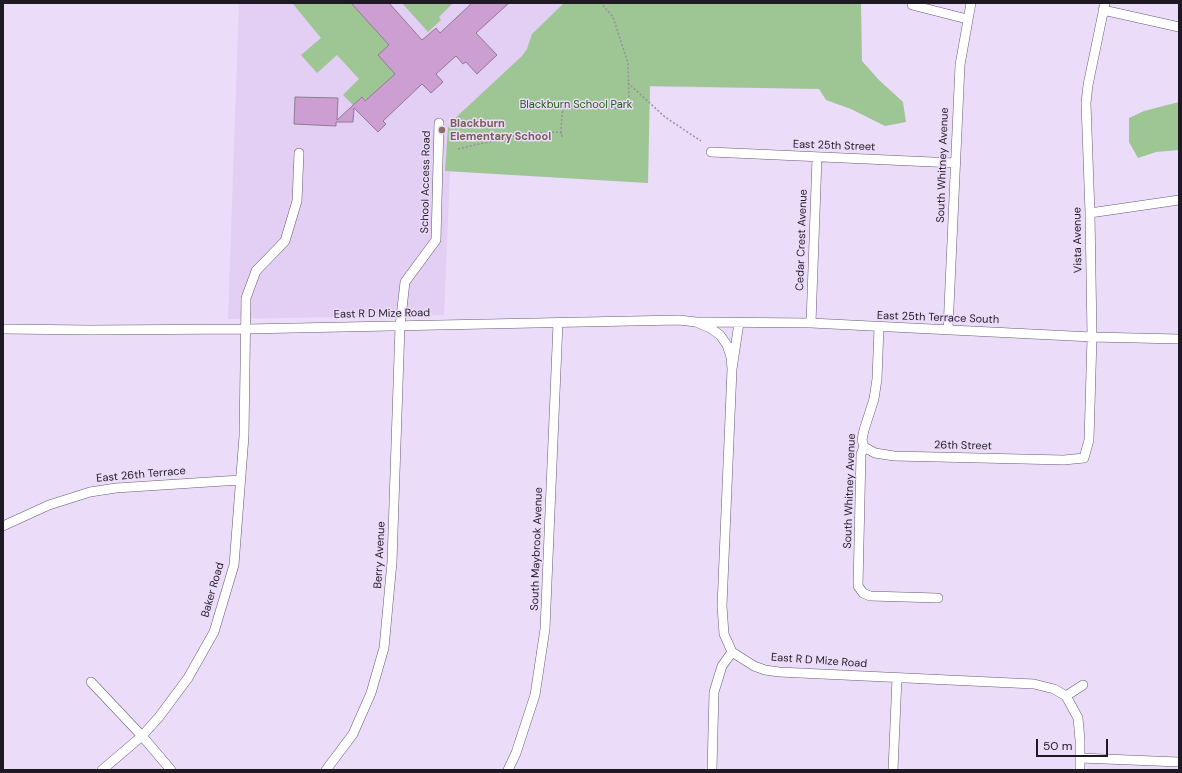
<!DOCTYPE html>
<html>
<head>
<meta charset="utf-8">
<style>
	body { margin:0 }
	#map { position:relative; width:1182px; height:773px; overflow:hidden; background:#ebdcf9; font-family:"DM Sans",sans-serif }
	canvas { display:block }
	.frame { position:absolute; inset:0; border:4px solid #1f1923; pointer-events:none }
	.scale { position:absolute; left:1036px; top:739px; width:72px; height:18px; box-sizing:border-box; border:2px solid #1f1923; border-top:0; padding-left:5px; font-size:12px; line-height:14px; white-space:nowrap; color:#1f1923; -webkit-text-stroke:3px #ebdcf9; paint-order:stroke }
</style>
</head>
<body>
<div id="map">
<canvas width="1182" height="773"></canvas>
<div class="frame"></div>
<div class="scale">50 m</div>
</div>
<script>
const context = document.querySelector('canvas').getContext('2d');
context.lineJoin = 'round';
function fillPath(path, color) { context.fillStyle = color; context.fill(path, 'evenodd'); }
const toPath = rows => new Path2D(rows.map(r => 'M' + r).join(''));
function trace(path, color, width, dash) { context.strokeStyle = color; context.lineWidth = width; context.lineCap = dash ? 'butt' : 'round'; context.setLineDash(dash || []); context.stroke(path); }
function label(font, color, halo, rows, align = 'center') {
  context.font = font + ' "DM Sans",sans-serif'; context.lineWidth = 3; context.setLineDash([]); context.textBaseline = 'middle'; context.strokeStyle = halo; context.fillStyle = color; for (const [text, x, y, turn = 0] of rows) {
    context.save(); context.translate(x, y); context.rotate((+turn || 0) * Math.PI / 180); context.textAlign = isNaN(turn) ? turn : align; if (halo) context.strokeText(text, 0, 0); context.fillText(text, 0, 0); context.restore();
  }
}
const built = toPath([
	[239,3,842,3,842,89,649,87,648,183,450,171,444,315,228,319]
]);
const green = toPath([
	[294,3,351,3,389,45,378,55,389,67,414,56,366,101,362,97,353,105,343,95,359,79,337,55,317,73,301,55,321,38,293,4],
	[402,3,453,3,439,17,441,20,428,32],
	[564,3,861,3,862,61,879,80,903,102,906,122,885,126,851,109,826,100,819,89,650,86,648,183,445,171,448,128,451,122,522,56,527,49,532,34],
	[1179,102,1179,150,1156,152,1138,158,1129,142,1129,118,1144,111]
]);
const building = toPath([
	[351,3,389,3,422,40,436,28,440,33,472,3,509,3,476,33,497,55,477,74,466,62,463,64,456,56,436,74,443,82,431,93,422,84,383,121,386,124,378,132,354,108,353,122,336,122,336,126,294,124,295,97,338,98,337,120,362,97,365,101,395,74,378,55,389,45,351,3]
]);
const path = toPath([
	[628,83,665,117,701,141],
	[561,132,561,136,565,136],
	[458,149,527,133,561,132,562,113,566,107,571,106,612,109,620,108,625,105,629,98,628,63,613,17,601,3]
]);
const minor = toPath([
	[912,5,967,19],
	[1103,10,1179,27],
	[711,152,955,163],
	[1090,213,1179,200],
	[701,322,811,323,1092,337,1179,339],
	[739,323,732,369,722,606,724,634,732,652,754,666,765,670,779,672,1034,684,1054,689,1066,696,1078,718,1080,740,1080,770],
	[811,323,817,158],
	[879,327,877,379,874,399,864,430,862,440,864,447,861,454,858,586,863,593,870,596,938,598],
	[3,329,90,330,247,329,679,320,696,322,710,328,720,335,727,345,731,357,732,369],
	[948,329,960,65,971,3],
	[864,447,875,453,894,456,1064,460,1084,458,1089,440,1092,337,1090,213,1086,103,1088,85,1105,3],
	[3,526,49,505,90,492,116,488,240,480],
	[91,682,142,736,171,770],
	[1066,696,1083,685],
	[1080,758,1179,762],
	[102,770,142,736,159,717,188,678,214,632,234,565,244,436,246,298,256,271,285,241,297,201,299,153],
	[326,770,353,734,371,693,384,648,392,562,400,326,405,282,436,240,439,123],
	[508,770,516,753,535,695,545,629,558,323],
	[712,770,714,692,722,666,732,652],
	[893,770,897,678]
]);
const markers = [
	[442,130,4,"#8d6e63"]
];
const parkNames = [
	["Blackburn School Park",576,105]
];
const educationNames = [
	["Blackburn",450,124],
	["Elementary School",450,137]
];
const streetNames = [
	["East 25th Street",834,146,2],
	["South Whitney Avenue",943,165,-88],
	["School Access Road",426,182,-89],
	["Cedar Crest Avenue",802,240,-88],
	["Vista Avenue",1078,240,-91],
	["East R D Mize Road",382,314,-1],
	["East 25th Terrace South",938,318,2],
	["26th Street",963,446,1],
	["East 26th Terrace",141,475,-5],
	["South Whitney Avenue",850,491,-88],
	["South Maybrook Avenue",537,549,-88],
	["Berry Avenue",380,555,-87],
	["Baker Road",213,590,-74],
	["East R D Mize Road",819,661,4]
];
fillPath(built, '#e2cff3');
fillPath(green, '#9dc694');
fillPath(building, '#cc9ed1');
trace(building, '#907b92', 1);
trace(minor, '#685a73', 10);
trace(path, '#9a8ea4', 1.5, [2, 2]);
trace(minor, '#fff', 9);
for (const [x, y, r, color] of markers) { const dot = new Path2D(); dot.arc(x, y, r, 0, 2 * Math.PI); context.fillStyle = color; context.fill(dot); trace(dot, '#ebdcf9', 1.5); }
label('11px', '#205913', '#ebdcf9', parkNames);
label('bold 11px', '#785e54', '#ebdcf9', educationNames, 'left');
label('11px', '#1f1923', '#ebdcf9', streetNames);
</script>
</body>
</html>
